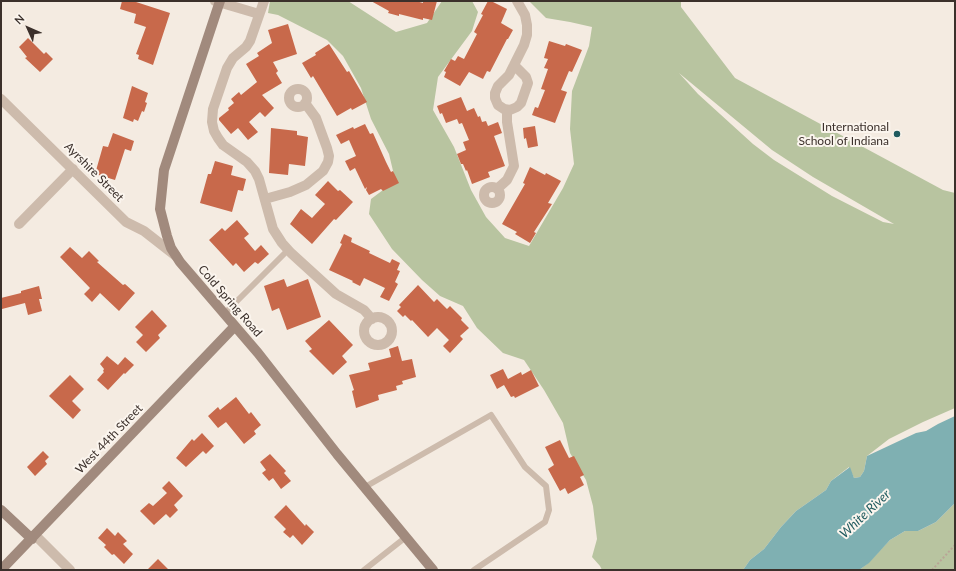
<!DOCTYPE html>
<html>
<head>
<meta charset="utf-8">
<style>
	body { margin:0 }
	#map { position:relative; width:956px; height:571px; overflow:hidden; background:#f4ebe1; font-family:Lato,sans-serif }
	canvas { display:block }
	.frame { position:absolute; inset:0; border:2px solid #3b302b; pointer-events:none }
	.north { position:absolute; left:8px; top:8px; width:40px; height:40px; -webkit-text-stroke:3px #fbf5ee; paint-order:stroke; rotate:315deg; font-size:11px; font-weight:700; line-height:16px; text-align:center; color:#3b302b }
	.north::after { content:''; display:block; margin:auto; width:14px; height:18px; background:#3b302b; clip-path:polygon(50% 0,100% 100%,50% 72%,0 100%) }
</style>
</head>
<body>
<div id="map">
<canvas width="956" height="571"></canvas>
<div class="frame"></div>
<div class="north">N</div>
</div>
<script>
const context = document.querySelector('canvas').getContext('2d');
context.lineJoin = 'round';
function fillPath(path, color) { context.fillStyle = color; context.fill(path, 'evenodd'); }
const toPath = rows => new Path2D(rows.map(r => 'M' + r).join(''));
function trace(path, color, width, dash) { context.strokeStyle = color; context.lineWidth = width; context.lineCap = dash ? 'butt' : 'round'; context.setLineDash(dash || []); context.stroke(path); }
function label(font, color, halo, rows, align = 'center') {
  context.font = font + ' Lato,sans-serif'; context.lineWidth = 4; context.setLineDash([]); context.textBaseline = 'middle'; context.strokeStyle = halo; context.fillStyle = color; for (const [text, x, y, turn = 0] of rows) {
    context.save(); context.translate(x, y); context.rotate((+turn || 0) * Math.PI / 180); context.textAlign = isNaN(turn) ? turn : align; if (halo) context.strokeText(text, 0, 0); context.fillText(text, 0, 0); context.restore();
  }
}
const green = toPath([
	[270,1,348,1,396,32,427,23,442,1,472,1,478,12,472,31,438,77,433,110,454,147,471,190,486,217,505,238,529,246,563,188,574,164,570,129,572,91,589,46,592,27,570,22,546,18,529,1,681,1,681,7,735,78,943,190,955,193,955,408,923,422,889,439,867,456,864,471,860,477,854,478,849,467,831,481,826,490,796,511,781,527,764,549,750,560,743,570,602,570,600,566,592,557,597,539,593,506,586,480,570,453,563,423,544,390,524,360,503,353,477,328,463,306,440,296,422,280,392,249,369,214,371,199,391,184,394,175,389,154,371,119,361,88,343,56,327,40,278,15,268,13],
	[679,73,772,150,813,177,894,224,883,222,832,196,774,160,753,144,698,94],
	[955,503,955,570,859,570,867,564,890,540,905,531,918,531,936,522]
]);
const water = toPath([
	[955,416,955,503,936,522,918,531,905,531,890,540,869,563,859,570,743,570,750,560,764,549,781,527,796,511,826,490,831,481,850,467,854,478,860,477,864,471,867,456,916,433,926,431,938,424]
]);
const building = toPath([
	[122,1,133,1,170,13,153,65,138,59,139,55,136,54,146,27,134,23,136,14,120,9],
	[371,1,416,1,423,3,423,1,437,1,432,20,423,18,423,20,399,14,399,16,388,13,389,11],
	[488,1,491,1,507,9,501,23,513,30,508,39,507,39,490,72,487,71,483,79,469,72,460,86,444,77,446,72,444,71,451,59,455,61,458,56,464,59,477,34,474,32,483,15,481,14],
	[288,24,297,54,273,62,278,71,276,73,282,83,262,95,274,108,265,117,260,112,249,122,258,132,248,140,238,128,231,134,219,120,219,118,229,110,228,108,234,103,231,99,239,92,241,95,257,82,246,64,259,56,257,53,272,43,268,30],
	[28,38,44,54,46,52,53,59,40,72,25,58,27,57,19,47],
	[549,41,565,46,566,44,582,50,572,72,569,71,561,90,567,92,555,123,532,115,535,107,538,108,545,90,541,89,548,69,544,68,548,59,544,58],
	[329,44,347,72,349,71,367,102,352,110,351,108,337,116,313,76,311,78,302,63,316,55,315,53],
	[132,86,148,93,145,102,147,103,144,112,142,111,138,121,134,119,133,122,123,118],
	[461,97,467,111,474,108,478,117,480,116,482,122,486,121,488,126,498,122,502,133,494,136,505,166,488,172,490,177,472,184,467,170,466,171,463,164,461,164,457,154,466,150,463,142,469,140,462,123,459,124,457,119,446,123,442,113,440,114,437,106],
	[365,124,370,134,373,133,386,162,391,172,393,171,399,183,383,191,381,189,369,195,366,190,367,187,365,189,355,168,350,171,345,161,356,156,349,140,341,144,336,135,353,127,354,129],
	[535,126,538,146,528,148,526,138,524,139,523,128],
	[271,128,297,131,297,135,308,137,305,166,289,164,288,175,269,173],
	[113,133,134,141,131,151,125,149,115,180,95,174,103,146,108,147],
	[215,161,233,166,231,175,246,179,243,191,238,190,232,212,200,203,208,174,211,174],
	[530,167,545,175,546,173,561,181,548,203,552,204,534,232,536,233,530,243,515,234,517,232,502,224,525,184,523,183],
	[328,181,338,191,340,190,353,202,336,220,334,219,312,244,290,224,301,209,312,218,325,204,315,195],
	[237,220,249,234,244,238,255,251,261,245,269,254,258,264,255,262,244,272,236,263,233,266,209,240,222,228,225,231],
	[344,234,352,238,351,242,370,251,369,253,390,263,392,259,400,263,397,270,400,271,395,282,398,284,389,301,380,297,385,288,364,278,360,286,352,282,353,281,329,270,342,244,340,243],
	[70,247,82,258,89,251,99,261,97,262,123,285,125,284,135,293,119,311,100,293,92,302,84,294,90,288,60,257],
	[284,279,287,287,308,279,321,317,287,330,279,308,272,311,264,286],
	[418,285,434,302,437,299,447,309,450,306,462,318,461,320,469,328,460,336,463,339,450,353,443,346,449,340,437,328,428,337,412,320,411,321,405,315,403,317,397,311,401,307,399,305],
	[39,286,42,299,39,299,42,311,28,315,25,303,2,309,1,298,21,293,21,291],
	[152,310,167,326,158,335,160,338,146,352,136,342,143,335,135,327],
	[329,320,353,345,342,356,347,362,333,375,309,351,312,349,305,341],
	[398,346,402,361,412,359,416,377,402,381,403,384,396,386,397,390,378,395,379,400,356,408,352,391,354,390,349,375,370,370,368,363,391,357,389,349],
	[107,356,118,365,125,357,134,365,125,374,124,373,108,390,97,380,104,372,103,371,104,369,100,364],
	[503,369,508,379,521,372,522,375,531,370,539,386,515,398,514,396,511,397,504,385,497,389,490,375],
	[70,375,84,389,72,401,81,410,73,419,49,396],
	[236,397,249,414,251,412,261,425,254,431,256,434,244,444,226,422,218,428,208,416,218,407,220,410],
	[202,433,214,446,206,454,203,451,186,467,176,458,192,439,194,441],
	[560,440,569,458,574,456,584,475,580,477,584,485,568,494,565,488,560,491,548,469,554,465,545,447],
	[43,451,49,457,45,461,47,464,35,476,27,467],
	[270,454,286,471,284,473,291,481,281,489,273,478,269,481,262,473,266,470,260,462],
	[169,481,183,496,174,505,178,510,170,518,166,514,154,525,140,511,149,503,153,506,167,493,162,488],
	[286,505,305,526,306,524,314,532,302,545,293,535,290,538,283,532,286,529,274,517],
	[107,528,115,536,118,532,127,541,123,544,133,554,124,564,114,554,112,555,104,547,106,545,98,538],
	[158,559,169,570,147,570]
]);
const path = toPath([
	[932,570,955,545]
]);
const lane = toPath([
	[224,314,288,250],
	[365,487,491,415,525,467,546,486,549,510,545,522,474,570],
	[364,570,406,537]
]);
const street = toPath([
	[215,1,259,14],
	[264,1,250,41,246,47,233,58,227,68,213,109,212,122,214,131,218,138,223,145,247,162,255,171,259,179,273,229,282,243,291,253,336,294,364,310,372,319],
	[514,65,526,77,528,83,521,103,517,107,510,110,504,109,498,105,495,98,495,93,498,86,509,75,524,45,527,35,527,25,525,15,517,1],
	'289 98a9 9 0 1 1 18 0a9 9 0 1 1-18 0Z',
	[1,99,126,222,144,231,176,256],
	'484 195a8 8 0 1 1 16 0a8 8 0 1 1-16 0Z',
	[497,189,507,180,514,166,507,122,507,110],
	[265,199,290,192,306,185,323,171,328,162,329,156,327,148,316,118,305,103],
	[19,224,73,169],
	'364 331a14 14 0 1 1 28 0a14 14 0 1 1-28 0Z',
	[35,535,70,570]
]);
const secondary = toPath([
	[220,1,164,170,160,209,167,236,171,248,180,262,258,353,337,454,433,570],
	[1,510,32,539],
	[1,570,235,326]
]);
const markers = [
	[897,134,4,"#1f5a5e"]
];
const poiNames = [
	["International",889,127],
	["School of Indiana",889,141]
];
const streetNames = [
	["Ayrshire Street",94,172,45],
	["Cold Spring Road",230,301,49],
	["West 44th Street",109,439,-46]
];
const waterNames = [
	["White River",865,514,-43]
];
fillPath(green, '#b8c4a0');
fillPath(water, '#7fb0b2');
fillPath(building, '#c8694b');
trace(path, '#b9a596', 2, [2, 2]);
trace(lane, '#cdbbac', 6);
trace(street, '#cdbbac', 10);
trace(secondary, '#a18a7d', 10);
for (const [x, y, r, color] of markers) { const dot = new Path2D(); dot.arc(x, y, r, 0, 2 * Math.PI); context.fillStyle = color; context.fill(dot); trace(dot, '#fbf5ee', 1.5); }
label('12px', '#3b302b', '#fbf5ee', poiNames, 'right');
label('12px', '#3b302b', '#fbf5ee', streetNames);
label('italic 13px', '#1f5a5e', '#fbf5ee', waterNames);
</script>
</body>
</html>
